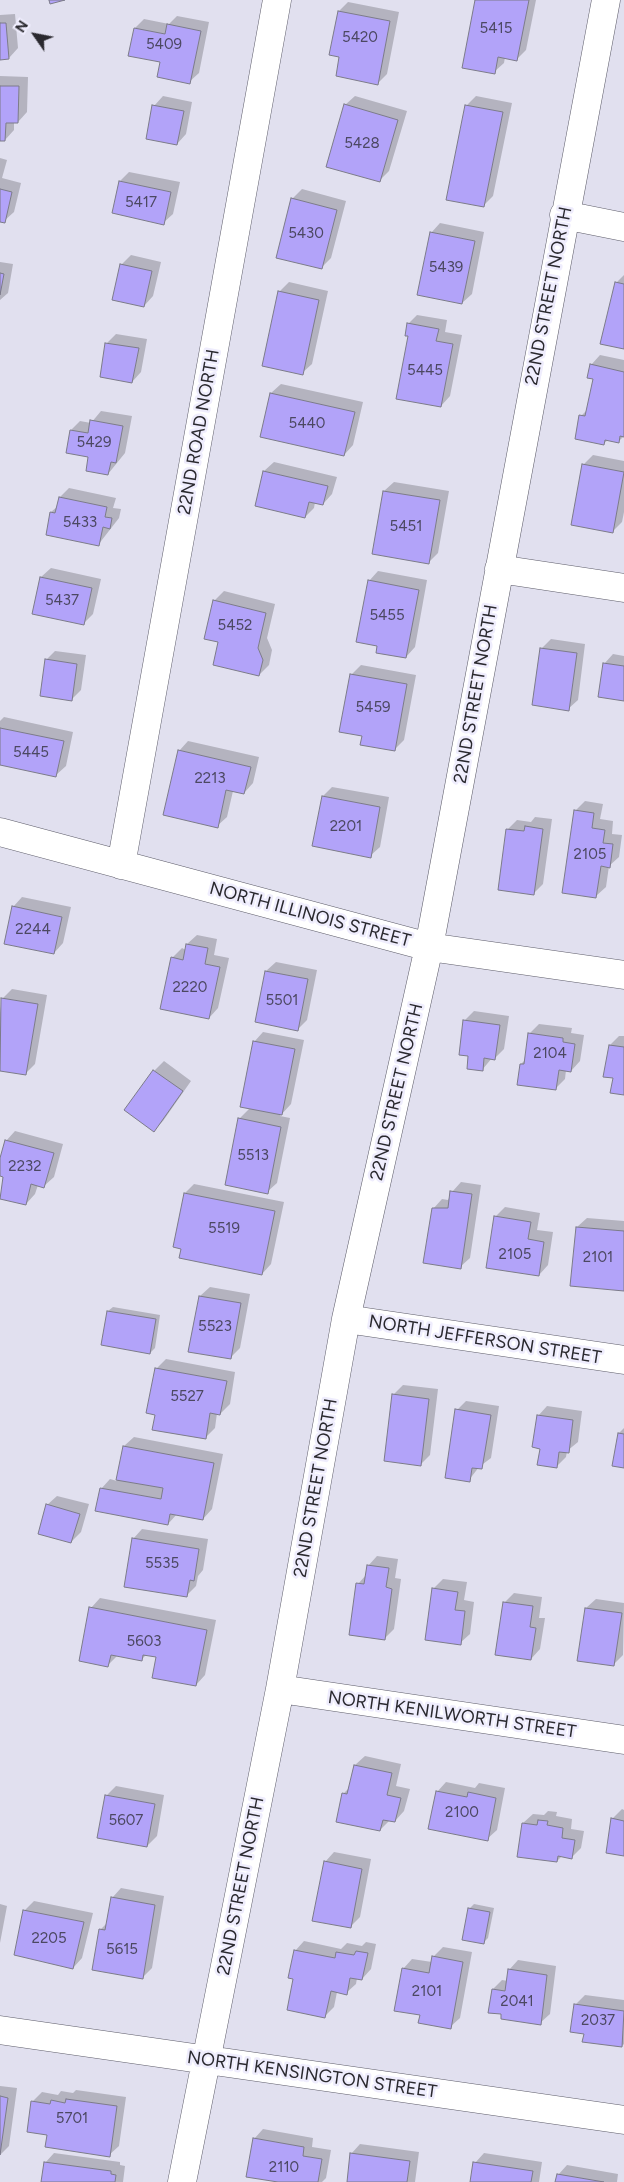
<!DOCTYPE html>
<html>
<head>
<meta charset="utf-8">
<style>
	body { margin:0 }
	#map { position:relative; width:624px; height:2182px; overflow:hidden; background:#e1e0ef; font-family:Figtree,sans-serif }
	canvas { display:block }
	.north { position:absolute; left:10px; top:10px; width:50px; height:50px; -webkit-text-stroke:4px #efedfd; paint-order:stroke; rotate:303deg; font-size:14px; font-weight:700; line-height:20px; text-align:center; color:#2a292f }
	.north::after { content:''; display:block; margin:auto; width:18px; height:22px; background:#2a292f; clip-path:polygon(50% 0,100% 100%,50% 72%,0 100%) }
</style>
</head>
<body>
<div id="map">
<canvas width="624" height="2182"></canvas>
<div class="north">N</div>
</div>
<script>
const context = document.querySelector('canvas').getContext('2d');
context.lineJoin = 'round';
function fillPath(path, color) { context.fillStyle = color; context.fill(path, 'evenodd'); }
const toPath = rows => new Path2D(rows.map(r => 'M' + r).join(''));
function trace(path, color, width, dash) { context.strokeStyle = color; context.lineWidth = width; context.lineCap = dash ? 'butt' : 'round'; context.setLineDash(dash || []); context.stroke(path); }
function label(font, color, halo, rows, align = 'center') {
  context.font = font + ' Figtree,sans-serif'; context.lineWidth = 5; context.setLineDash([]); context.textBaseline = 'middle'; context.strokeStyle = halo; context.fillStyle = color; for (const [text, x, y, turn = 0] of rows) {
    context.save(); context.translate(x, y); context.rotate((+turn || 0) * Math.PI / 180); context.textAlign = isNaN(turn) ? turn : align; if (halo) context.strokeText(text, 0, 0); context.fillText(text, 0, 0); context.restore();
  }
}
const shadow = toPath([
	[476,0,536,0,526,50,517,59,505,57,504,63,494,72],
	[348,2,399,12,387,74,378,83,341,56,339,11],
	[15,14,18,48,9,58,0,59,0,15],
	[177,16,209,22,199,73,189,82,161,61,135,28,144,19,169,24],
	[0,76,28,77,27,112,18,122,14,122,14,130,5,140,0,140],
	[163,96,192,102,186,134,177,144,154,106],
	[355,96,407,111,389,171,379,181,345,105],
	[476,96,512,103,493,196,483,206,467,105],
	[0,158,7,160,2,178,21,183,14,212,4,221,0,220],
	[129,172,180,182,173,214,163,223,113,213,120,181],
	[302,189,346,201,331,258,321,268,292,199],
	[440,223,484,232,472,294,462,303,431,233],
	[131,255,161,262,153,296,144,306,122,264],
	[0,262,13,264,8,293,0,300],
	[624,275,624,348,616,283],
	[289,282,328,291,312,364,302,373,279,292],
	[417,315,447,320,445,332,462,335,450,396,441,406,409,335,408,324],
	[116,334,147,339,141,372,132,382,107,343],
	[600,355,624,360,624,436,618,442,608,440,603,444,581,416,588,409,594,378,591,365],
	[281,384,363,402,353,445,344,455,271,393],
	[101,411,132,416,125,453,108,474,89,456,71,430,80,421,91,423],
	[593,455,624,461,624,512,622,522,613,531,583,465],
	[274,462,337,477,332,494,323,504,315,502,314,508,305,517,264,471],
	[394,482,449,491,438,553,428,563,384,491],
	[69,488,116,498,113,508,121,509,119,518,98,545,51,512,58,506,60,497],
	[51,568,101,579,93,614,83,624,41,577],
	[378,571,427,580,415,647,406,657,378,645,369,581],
	[224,591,275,604,267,638,272,650,269,665,259,675,220,641,214,601],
	[551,639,585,644,578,700,568,709,541,649],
	[55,651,86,655,81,690,71,700,46,660],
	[613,654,624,656,624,699,604,664],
	[361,665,416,675,404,740,394,750,363,735,341,731,352,674],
	[4,717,73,732,66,766,56,775,0,763,0,721],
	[188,741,259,757,253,783,244,793,233,791,227,817,217,826,179,751],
	[332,787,389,797,380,847,370,856,323,796],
	[585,801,603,804,600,819,613,821,612,834,622,835,619,857,609,866,606,887,596,896,575,811],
	[535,817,552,819,543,884,534,893,507,830,517,820,531,822],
	[22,897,71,907,63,943,54,953,13,907],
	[197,935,217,939,214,955,229,958,218,1008,209,1018,172,958,182,948,186,950,187,944],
	[276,962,317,970,307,1020,298,1029,266,971],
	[12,989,47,995,35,1064,25,1074,0,1069,0,1013,2,999],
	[474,1011,509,1016,504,1049,495,1058,492,1058,482,1070,470,1055,464,1021],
	[539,1024,572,1028,571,1033,584,1035,580,1061,571,1071,566,1070,565,1079,555,1089,521,1064,526,1059,530,1033],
	[263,1032,304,1040,291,1104,280,1116,290,1118,277,1183,267,1192,239,1119,250,1108,254,1042],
	[619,1036,624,1036,624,1094,614,1077,610,1045],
	[164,1061,191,1081,163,1121,154,1130,126,1110,154,1071],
	[15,1131,63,1144,54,1177,44,1186,38,1185,35,1194,26,1204,0,1197,5,1176,0,1174,0,1162,6,1141],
	[461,1182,481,1185,470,1258,460,1267,433,1209,442,1199,448,1200,452,1192],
	[194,1184,284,1202,271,1264,262,1274,185,1193],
	[505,1207,540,1213,537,1230,553,1232,548,1265,539,1275,495,1217],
	[587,1218,624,1221,624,1290,577,1227],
	[210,1287,250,1294,240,1348,230,1358,200,1296],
	[113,1307,160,1315,155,1348,150,1353,108,1311],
	[166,1359,235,1372,230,1404,220,1414,217,1413,215,1428,205,1438,156,1414,156,1369],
	[403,1385,438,1389,430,1455,421,1464,393,1395],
	[466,1401,499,1406,491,1458,479,1467,469,1480,457,1410],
	[547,1406,582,1411,578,1442,567,1451,566,1457,556,1467,541,1448,538,1416],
	[624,1428,624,1467,614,1465,619,1433],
	[134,1437,223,1454,212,1509,203,1519,177,1514,168,1524,101,1489,110,1479,117,1481,124,1446],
	[57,1496,89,1504,81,1532,71,1542,47,1505],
	[142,1529,208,1539,203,1570,198,1576,196,1586,186,1596,133,1539],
	[377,1556,398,1559,395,1578,401,1579,394,1629,384,1639,358,1584,366,1575,368,1566],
	[443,1579,467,1582,464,1600,474,1602,470,1634,460,1643,433,1589],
	[514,1593,542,1597,539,1618,545,1618,540,1649,531,1659,505,1602],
	[100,1598,216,1620,205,1675,196,1685,158,1656,147,1654,141,1660,118,1655,108,1665,91,1608],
	[596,1599,624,1603,623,1655,613,1665,579,1660,586,1608],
	[365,1756,401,1764,396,1786,410,1789,404,1811,395,1821,390,1820,380,1830,343,1794,350,1787,355,1765],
	[446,1782,475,1788,479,1783,505,1788,497,1830,487,1839,437,1792],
	[116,1786,164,1795,157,1836,147,1846,106,1796],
	[622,1809,624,1810,624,1855,612,1819],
	[548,1811,557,1812,556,1816,572,1819,571,1829,584,1831,581,1848,572,1857,562,1856,557,1861,519,1855,523,1823,533,1814,544,1815],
	[334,1852,371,1859,360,1917,350,1927,325,1862],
	[121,1888,164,1896,152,1968,142,1978,100,1930,107,1923,112,1898],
	[34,1901,93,1913,82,1958,73,1968,24,1911],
	[0,1904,7,1906,0,1943],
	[474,1904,494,1908,488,1938,484,1942,469,1909],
	[304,1941,341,1949,347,1943,362,1946,366,1942,376,1944,371,1969,362,1979,357,1978,356,1984,346,1993,337,1992,334,2007,325,2016,295,1978,295,1951],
	[443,1947,472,1952,460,2018,450,2027,421,2014,403,1969,412,1959,432,1962,433,1957],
	[518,1960,556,1966,550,2014,540,2023,502,2013,493,1989,502,1980,508,1981,509,1970],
	[585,1995,624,2000,624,2044,622,2046,585,2033,575,2005],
	[0,2086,17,2088,9,2146,0,2155],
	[76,2090,126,2097,119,2146,109,2155,48,2134,32,2102,42,2092,58,2095,61,2091,73,2093],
	[263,2129,313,2138,312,2147,331,2150,326,2178,322,2182,285,2182,254,2139],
	[360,2144,419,2152,415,2182,349,2182,351,2154],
	[54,2153,120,2162,120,2165,125,2166,123,2182,42,2182,45,2163],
	[484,2153,542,2162,539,2182,472,2182,475,2163],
	[567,2165,618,2174,617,2182,556,2182,558,2175]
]);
const building = toPath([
	[49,0,65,0,50,4,49,0],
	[475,0,529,0,517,61,498,57,495,74,462,68,475,0],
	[338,11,390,21,378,85,336,76,339,57,329,55,338,11],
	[0,23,6,23,9,59,0,60,0,23],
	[167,24,201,31,190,84,157,77,160,62,128,56,134,28,165,34,167,24],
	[0,86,19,86,18,123,6,123,5,141,0,141,0,86],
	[344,104,398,120,380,182,326,167,344,104],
	[152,105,184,111,177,145,146,139,152,105],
	[465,105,503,112,484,207,446,200,465,105],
	[119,181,171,192,164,225,112,213,119,181],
	[0,189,12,192,5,223,0,222,0,189],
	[291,198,337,210,322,269,276,258,291,198],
	[430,232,475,241,462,304,417,295,430,232],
	[120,264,152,271,144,307,112,300,120,264],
	[0,273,4,274,0,295,0,273],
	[615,282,624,284,624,349,600,344,615,282],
	[278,291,319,300,303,375,262,366,278,291],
	[407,323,439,329,436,341,453,344,441,407,396,399,408,336,405,336,407,323],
	[105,343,139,348,132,383,100,377,105,343],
	[590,364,624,372,624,437,620,436,619,443,605,440,604,445,575,439,579,415,585,416,593,379,587,378,590,364],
	[270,393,355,412,344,456,260,437,270,393],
	[90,420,123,426,116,463,111,462,108,475,86,471,88,457,66,453,70,430,88,433,90,420],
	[582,464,624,472,613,533,571,525,582,464],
	[263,471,328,486,323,505,309,502,305,518,255,506,263,471],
	[383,491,440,500,429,564,372,554,383,491],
	[59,497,107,507,105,517,112,518,110,529,103,527,99,546,46,535,50,512,55,513,59,497],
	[40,577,92,588,84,625,32,614,40,577],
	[368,580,419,590,406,658,376,653,377,646,356,642,368,580],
	[213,600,266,613,258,648,263,660,259,676,213,665,218,642,204,639,213,600],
	[540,648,577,653,569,711,532,705,540,648],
	[45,659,77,664,72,701,40,696,45,659],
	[603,663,624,666,624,701,598,697,603,663],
	[350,674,407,684,395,751,360,745,362,736,339,732,350,674],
	[0,728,64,741,56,777,0,765,0,728],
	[178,750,251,767,244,794,226,790,218,828,163,815,178,750],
	[322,796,380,807,371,858,312,846,322,796],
	[574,810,594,813,592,828,605,830,603,843,613,844,610,868,601,866,596,898,562,893,574,810],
	[525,826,543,829,534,895,498,890,506,829,524,831,525,826],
	[12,906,62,917,54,954,4,944,12,906],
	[186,944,208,948,205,964,220,967,209,1019,160,1009,171,957,183,960,186,944],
	[265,971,308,979,298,1031,255,1022,265,971],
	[1,998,38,1004,26,1075,0,1071,1,998],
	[463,1020,500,1025,495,1060,484,1058,483,1071,467,1069,468,1056,459,1055,463,1020],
	[528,1033,563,1038,563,1042,575,1044,571,1072,559,1070,556,1090,517,1085,520,1064,524,1064,528,1033],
	[253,1041,295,1049,282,1115,240,1107,253,1041],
	[609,1045,624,1047,624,1095,610,1093,613,1078,603,1077,609,1045],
	[153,1070,183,1091,154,1132,124,1110,153,1070],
	[238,1118,281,1127,268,1194,225,1185,238,1118],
	[5,1140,54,1153,44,1188,31,1184,26,1205,0,1199,3,1177,0,1176,0,1158,5,1140],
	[450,1191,472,1194,461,1269,423,1263,432,1208,448,1208,450,1191],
	[184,1193,275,1211,262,1275,179,1258,181,1249,173,1247,184,1193],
	[494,1216,531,1222,528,1239,544,1242,539,1276,486,1268,494,1216],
	[576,1227,624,1231,624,1291,570,1286,576,1227],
	[199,1296,241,1303,231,1359,188,1352,199,1296],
	[107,1311,156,1319,150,1354,101,1345,107,1311],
	[155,1368,227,1381,220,1415,210,1413,206,1439,152,1430,155,1415,146,1413,155,1368],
	[392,1394,429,1399,421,1466,384,1461,392,1394],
	[455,1409,491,1415,482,1469,472,1468,470,1482,445,1478,455,1409],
	[537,1415,573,1420,569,1453,559,1452,557,1468,537,1465,540,1449,532,1447,537,1415],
	[618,1433,624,1434,624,1468,612,1466,618,1433],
	[123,1446,214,1463,203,1520,170,1514,168,1525,95,1511,100,1488,161,1499,163,1488,116,1480,123,1446],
	[46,1504,80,1514,71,1543,38,1534,46,1504],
	[132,1538,199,1549,194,1581,190,1580,187,1597,124,1587,132,1538],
	[367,1565,389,1568,386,1587,392,1589,385,1640,349,1635,356,1583,364,1584,367,1565],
	[432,1588,458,1592,455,1610,465,1611,461,1645,425,1640,432,1588],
	[503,1602,533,1606,530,1627,536,1628,531,1660,495,1655,503,1602],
	[89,1607,207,1630,196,1686,152,1678,156,1657,143,1655,142,1661,111,1655,108,1667,79,1661,89,1607],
	[585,1608,622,1613,614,1666,577,1661,585,1608],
	[354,1765,392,1773,387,1795,401,1798,395,1822,383,1820,380,1831,336,1822,342,1793,347,1794,354,1765],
	[436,1791,467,1797,468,1792,496,1798,488,1841,428,1829,436,1791],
	[105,1795,155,1804,147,1847,97,1838,105,1795],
	[611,1818,624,1821,624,1856,606,1853,611,1818],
	[538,1820,548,1821,547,1825,563,1828,562,1838,575,1840,572,1859,558,1856,557,1862,517,1857,522,1823,537,1825,538,1820],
	[324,1861,362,1869,351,1928,312,1921,324,1861],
	[111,1897,155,1905,143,1979,92,1970,99,1929,105,1930,111,1897],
	[468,1908,490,1912,484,1944,462,1940,468,1908],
	[23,1910,84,1922,73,1969,14,1955,23,1910],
	[294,1950,335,1958,336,1952,354,1955,356,1951,368,1953,362,1980,350,1978,347,1995,331,1991,325,2018,287,2010,293,1979,288,1978,294,1950],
	[432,1956,463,1962,451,2029,418,2023,420,2015,394,2011,402,1968,429,1973,432,1956],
	[508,1969,547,1975,541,2025,501,2019,501,2014,488,2013,492,1989,505,1991,508,1969],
	[574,2004,624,2011,622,2047,582,2042,584,2034,570,2032,574,2004],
	[0,2096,8,2098,0,2155,0,2096],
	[66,2099,117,2106,110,2157,45,2147,47,2135,27,2132,31,2101,50,2104,51,2100,65,2103,66,2099],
	[253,2138,304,2147,303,2156,322,2159,318,2182,278,2182,246,2177,253,2138],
	[350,2153,410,2161,407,2182,347,2182,350,2153],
	[44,2162,111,2171,111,2174,116,2175,115,2182,41,2182,44,2162],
	[473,2162,533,2171,531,2182,470,2182,473,2162],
	[557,2174,604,2182,555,2182,557,2174]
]);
const minor = toPath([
	[564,215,624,227],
	[499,569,624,588],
	[0,832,429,947,624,975],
	[121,865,277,0],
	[346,1319,624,1360],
	[280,1689,624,1740],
	[0,2030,624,2120],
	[182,2182,280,1689,346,1319,429,947,606,0]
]);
const numberNames = [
	["5415",496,29],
	["5420",360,38],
	["5409",164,45],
	["5428",362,144],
	["5417",141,203],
	["5430",306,234],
	["5439",446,268],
	["5445",425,371],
	["5440",307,424],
	["5429",94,443],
	["5433",80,523],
	["5451",406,527],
	["5437",62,601],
	["5455",387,616],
	["5452",235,626],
	["5459",373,708],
	["5445",31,753],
	["2213",210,779],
	["2201",346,827],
	["2105",590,855],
	["2244",33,930],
	["2220",190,988],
	["5501",282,1001],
	["2104",550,1054],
	["5513",253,1156],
	["2232",25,1167],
	["5519",224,1229],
	["2105",515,1255],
	["2101",598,1258],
	["5523",215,1327],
	["5527",187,1397],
	["5535",162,1564],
	["5603",144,1642],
	["2100",462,1813],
	["5607",126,1821],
	["2205",49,1939],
	["5615",122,1950],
	["2101",427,1992],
	["2041",517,2002],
	["2037",598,2021],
	["5701",72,2119],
	["2110",284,2168]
];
const streetNames = [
	["22ND STREET NORTH",549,296,-79],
	["22ND ROAD NORTH",199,432,-80],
	["22ND STREET NORTH",476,694,-80],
	["NORTH ILLINOIS STREET",310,915,15],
	["22ND STREET NORTH",397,1092,-77],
	["NORTH JEFFERSON STREET",485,1340,9],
	["22ND STREET NORTH",316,1488,-80],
	["NORTH KENILWORTH STREET",452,1715,8],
	["22ND STREET NORTH",241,1886,-79],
	["NORTH KENSINGTON STREET",312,2075,8]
];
fillPath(shadow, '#0003');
fillPath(building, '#b2a3f9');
trace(building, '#7c7b89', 1);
trace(minor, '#5e5d6a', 29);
trace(minor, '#fff', 28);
label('15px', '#4c4862', null, numberNames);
label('18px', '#2a292f', '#efedfd', streetNames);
</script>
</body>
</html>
